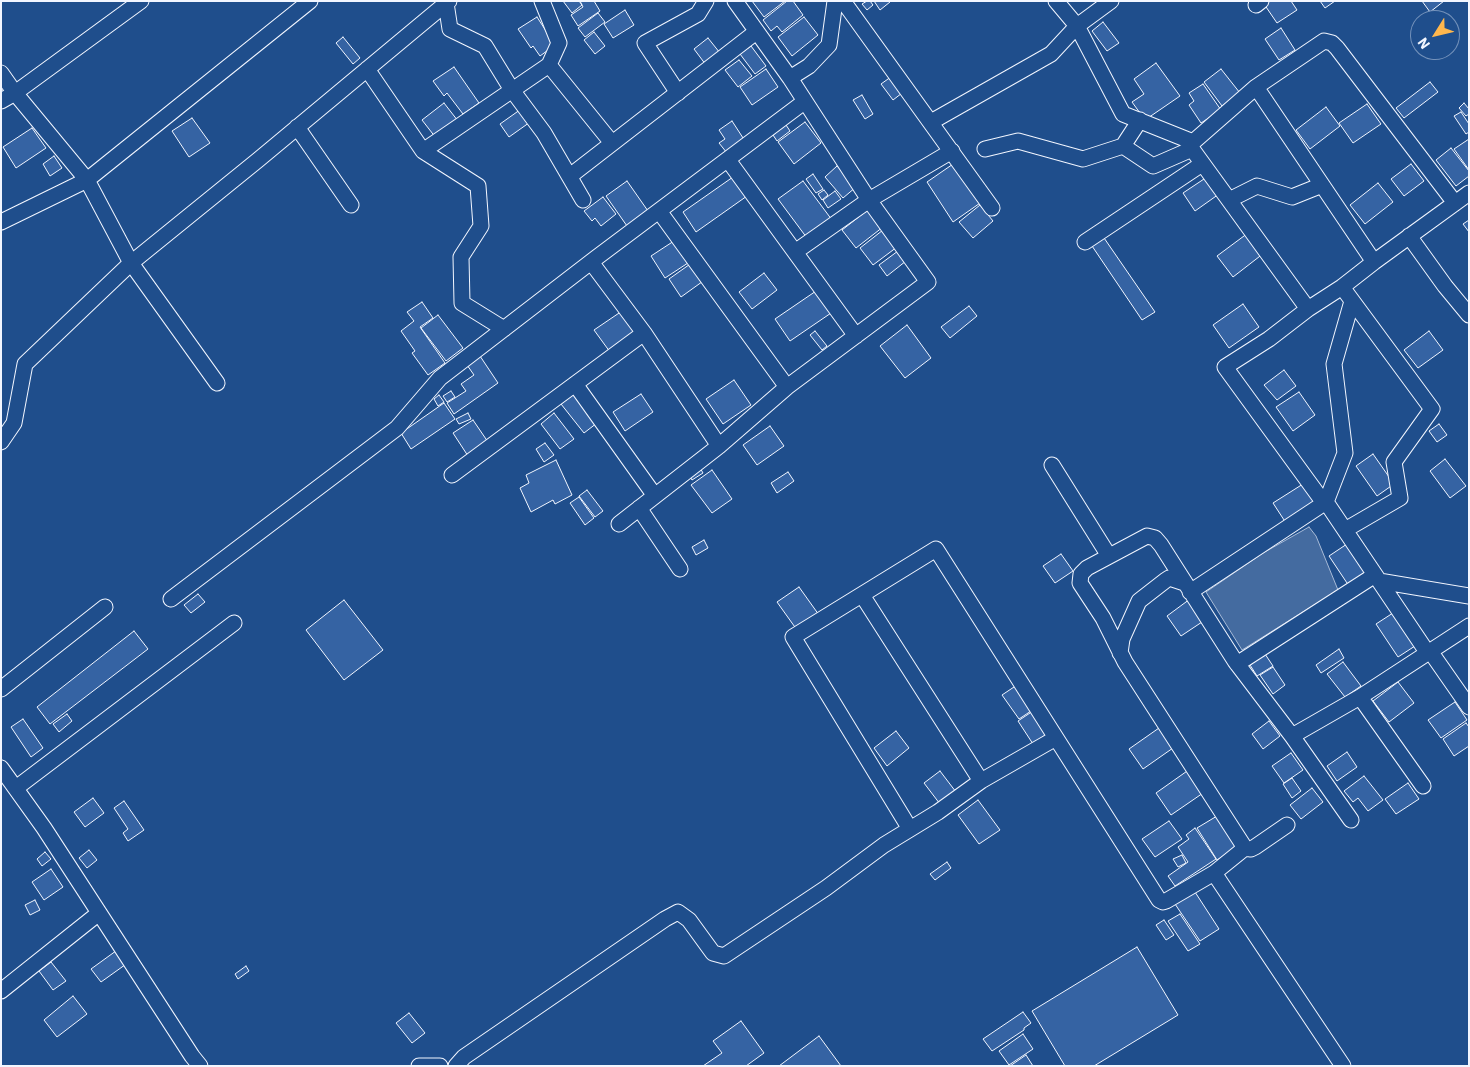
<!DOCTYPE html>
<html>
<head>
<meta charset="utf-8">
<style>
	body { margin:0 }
	#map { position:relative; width:1470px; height:1067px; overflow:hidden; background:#1f4e8c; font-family:"IBM Plex Sans",sans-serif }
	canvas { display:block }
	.frame { position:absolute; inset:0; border:2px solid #f2f6ff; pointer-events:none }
	.north { position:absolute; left:1410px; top:10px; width:50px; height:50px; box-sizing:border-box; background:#1f4e8c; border:1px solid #7391ba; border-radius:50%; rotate:234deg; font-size:14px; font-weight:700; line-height:20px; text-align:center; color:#f2f6ff }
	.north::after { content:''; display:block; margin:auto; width:18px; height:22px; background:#ffb74d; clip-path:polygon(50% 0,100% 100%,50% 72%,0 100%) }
</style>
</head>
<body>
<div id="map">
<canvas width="1470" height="1067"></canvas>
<div class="frame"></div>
<div class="north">N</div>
</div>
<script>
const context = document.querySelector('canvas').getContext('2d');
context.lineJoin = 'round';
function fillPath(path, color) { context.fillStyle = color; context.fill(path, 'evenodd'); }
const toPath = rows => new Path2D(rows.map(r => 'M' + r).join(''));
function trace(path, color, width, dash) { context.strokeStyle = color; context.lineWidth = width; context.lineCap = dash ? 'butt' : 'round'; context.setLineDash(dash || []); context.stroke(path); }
const water = toPath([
	[1309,527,1316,536,1338,590,1242,650,1206,592,1263,553,1309,527]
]);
const building = toPath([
	[563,1,579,1,582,5,572,13,563,1],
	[580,1,594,1,600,11,578,26,571,15,583,7,580,1],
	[752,1,785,1,764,17,752,1],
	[787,1,793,1,803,15,782,32,777,26,771,31,763,20,787,1],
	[867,1,870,1,873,5,867,10,862,4,867,1],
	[874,1,890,1,890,2,880,10,874,1],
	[1268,1,1291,1,1297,10,1277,23,1264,4,1268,1],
	[1320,1,1335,1,1325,8,1320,1],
	[1422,1,1444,1,1430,12,1422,1],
	[625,10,634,25,613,38,604,24,625,10],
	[598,13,605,22,585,37,578,28,598,13],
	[537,17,555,45,540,56,533,46,531,48,518,29,537,17],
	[804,17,818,35,792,56,778,37,804,17],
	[1103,22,1119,43,1107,51,1092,31,1103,22],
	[1281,28,1295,50,1279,60,1265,39,1281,28],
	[594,32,605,46,595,54,584,40,594,32],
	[343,37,360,58,353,64,336,43,343,37],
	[708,38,720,53,706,65,694,49,708,38],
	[751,46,766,66,755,74,740,54,751,46],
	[739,60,752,76,738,87,725,70,739,60],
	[1156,63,1180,96,1145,120,1132,102,1144,94,1134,79,1156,63],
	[454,67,479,103,463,114,447,93,444,96,433,81,454,67],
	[766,69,778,87,752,105,740,87,766,69],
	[1221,69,1240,93,1222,106,1204,82,1221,69],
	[895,74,906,90,893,100,881,84,895,74],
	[1430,82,1438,92,1404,118,1396,108,1430,82],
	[1203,84,1221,110,1201,123,1189,105,1194,101,1189,93,1203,84],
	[862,95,873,114,865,119,853,100,862,95],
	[444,103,458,121,436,138,422,120,444,103],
	[1464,103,1469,109,1469,114,1466,116,1459,108,1464,103],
	[1367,104,1381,124,1353,143,1339,123,1367,104],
	[524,107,533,120,509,137,500,124,524,107],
	[1326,107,1340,126,1310,149,1296,130,1326,107],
	[1461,112,1469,124,1469,132,1466,134,1454,116,1461,112],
	[192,118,210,143,189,157,172,131,192,118],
	[732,121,745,141,727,153,719,143,725,139,719,130,732,121],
	[805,122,821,143,794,164,778,142,805,122],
	[786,125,790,131,777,141,773,135,786,125],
	[32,128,46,148,16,168,3,147,32,128],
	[1469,139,1469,170,1454,149,1469,139],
	[1451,148,1469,171,1469,176,1456,186,1436,160,1451,148],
	[54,156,62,168,50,176,43,164,54,156],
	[956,162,983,201,953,222,927,182,956,162],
	[1411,164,1424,181,1404,196,1391,179,1411,164],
	[837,166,856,187,843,198,825,177,837,166],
	[813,174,823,189,816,193,806,179,813,174],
	[733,177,747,196,696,232,683,212,733,177],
	[1207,177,1219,194,1195,211,1183,193,1207,177],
	[627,181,648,211,627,226,606,196,627,181],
	[803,181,832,220,807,238,778,199,803,181],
	[1378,183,1393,202,1365,224,1350,205,1378,183],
	[824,190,828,195,822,200,818,194,824,190],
	[835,191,841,199,828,208,823,200,835,191],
	[603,197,616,214,601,226,595,218,592,221,584,211,603,197],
	[980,205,993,221,973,238,959,222,980,205],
	[869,209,883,227,856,248,842,230,869,209],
	[1469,220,1469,232,1463,224,1469,220],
	[883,230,897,247,873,265,860,248,883,230],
	[1248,233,1264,253,1233,277,1217,256,1248,233],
	[1102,235,1155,312,1142,320,1090,243,1102,235],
	[677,239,691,261,665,278,651,256,677,239],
	[898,251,906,261,887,276,879,265,898,251],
	[693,262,706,279,681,297,669,279,693,262],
	[764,273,777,290,752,309,739,292,764,273],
	[819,289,834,311,790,341,775,319,819,289],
	[422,302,433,318,420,327,445,363,428,375,412,353,415,351,401,331,414,321,407,312,422,302],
	[1243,304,1259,327,1229,348,1213,325,1243,304],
	[969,306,977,316,950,338,941,327,969,306],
	[625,309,640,331,610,352,594,330,625,309],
	[438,315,463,348,446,361,421,328,438,315],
	[907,325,931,358,905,378,880,346,907,325],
	[815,331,827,346,822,350,810,335,815,331],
	[1429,331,1443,350,1418,368,1404,350,1429,331],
	[480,356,498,383,454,414,447,403,466,391,461,384,474,375,467,365,480,356],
	[1284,370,1296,386,1277,400,1264,385,1284,370],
	[734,380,751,405,723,424,706,399,734,380],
	[451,391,455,397,447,402,443,396,451,391],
	[1299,392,1315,415,1293,431,1276,407,1299,392],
	[574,394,597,423,584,433,561,404,574,394],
	[641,394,653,412,625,431,613,412,641,394],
	[439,395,444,402,438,406,434,399,439,395],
	[444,403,455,419,411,449,401,433,444,403],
	[468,413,471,419,459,424,456,419,468,413],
	[554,413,574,439,560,449,541,424,554,413],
	[473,420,488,442,468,456,453,433,473,420],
	[1439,424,1447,435,1437,442,1429,431,1439,424],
	[770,426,784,446,757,465,743,445,770,426],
	[545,443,554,455,544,462,536,449,545,443],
	[1373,454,1394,484,1377,496,1356,466,1373,454],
	[1445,459,1466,486,1450,498,1430,471,1445,459],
	[556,460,572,495,555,504,553,500,531,512,520,488,529,483,526,475,556,460],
	[699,466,703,473,692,480,688,473,699,466],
	[712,470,732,499,712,513,691,485,712,470],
	[788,472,794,481,777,493,771,483,788,472],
	[1303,484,1315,503,1286,523,1273,503,1303,484],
	[587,490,603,511,595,517,579,496,587,490],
	[579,497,594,518,585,525,570,503,579,497],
	[704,540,708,548,696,555,692,547,704,540],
	[1350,542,1370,572,1349,586,1329,556,1350,542],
	[1061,554,1073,571,1055,583,1043,566,1061,554],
	[799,587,819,615,797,630,777,602,799,587],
	[198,594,205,602,191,613,184,605,198,594],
	[1190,599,1205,620,1181,636,1167,616,1190,599],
	[344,600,383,650,344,680,306,630,344,600],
	[1393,613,1415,646,1398,657,1376,624,1393,613],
	[134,631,148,649,50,724,37,707,134,631],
	[1339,649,1344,658,1321,673,1316,665,1339,649],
	[1265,654,1273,666,1257,676,1250,665,1265,654],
	[1343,662,1361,686,1345,697,1327,674,1343,662],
	[1273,667,1285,685,1273,694,1260,675,1273,667],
	[1398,682,1414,703,1389,722,1373,701,1398,682],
	[1017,685,1034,709,1019,719,1002,695,1017,685],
	[1455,702,1467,720,1441,738,1428,720,1455,702],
	[1033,711,1048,733,1033,744,1018,721,1033,711],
	[67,714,72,721,59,732,53,724,67,714],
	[23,719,43,748,31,757,11,727,23,719],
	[1269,721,1280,736,1263,749,1252,734,1269,721],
	[1466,723,1469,727,1469,746,1454,756,1443,739,1466,723],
	[1159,728,1173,748,1143,769,1129,749,1159,728],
	[896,731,909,748,887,766,874,748,896,731],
	[1347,752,1357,767,1337,781,1327,766,1347,752],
	[1291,753,1303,770,1284,783,1272,766,1291,753],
	[1190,769,1206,791,1171,815,1156,793,1190,769],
	[940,771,956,792,940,804,924,783,940,771],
	[1364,776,1383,800,1368,811,1358,798,1353,802,1344,791,1364,776],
	[1292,778,1301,791,1292,798,1283,784,1292,778],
	[1408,783,1419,799,1396,814,1385,799,1408,783],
	[1312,788,1323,802,1301,819,1290,805,1312,788],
	[93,798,104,813,85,827,74,812,93,798],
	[978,800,1000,830,979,844,958,815,978,800],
	[124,801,144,830,128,841,123,833,128,829,114,808,124,801],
	[1217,816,1237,847,1217,860,1197,828,1217,816],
	[1169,821,1182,839,1155,857,1142,839,1169,821],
	[1195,828,1216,859,1175,886,1168,876,1188,862,1178,847,1189,839,1186,835,1195,828],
	[89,850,97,860,87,868,79,858,89,850],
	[45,852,51,859,42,866,37,859,45,852],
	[1182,855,1186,863,1178,867,1173,859,1182,855],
	[947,862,951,868,935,880,930,874,947,862],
	[51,869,63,887,44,900,32,882,51,869],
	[1195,892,1219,929,1200,941,1175,904,1195,892],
	[35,900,40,910,30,915,25,905,35,900],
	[1180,914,1200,944,1188,951,1168,921,1180,914],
	[1164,920,1174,935,1166,940,1156,925,1164,920],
	[1137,947,1178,1015,1094,1066,1065,1066,1032,1011,1137,947],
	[120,948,129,962,101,982,91,969,120,948],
	[51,962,66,981,53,990,39,971,51,962],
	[246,966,249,971,238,979,235,974,246,966],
	[73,996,87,1014,57,1037,44,1020,73,996],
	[1023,1012,1031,1023,1024,1028,1024,1030,992,1051,983,1039,1023,1012],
	[409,1013,425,1033,412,1043,396,1023,409,1013],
	[741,1021,764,1053,746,1066,703,1066,722,1053,713,1041,741,1021],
	[1023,1034,1033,1049,1009,1065,999,1051,1023,1034],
	[819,1036,841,1066,779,1066,819,1036],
	[1026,1055,1033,1066,1010,1066,1026,1055]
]);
const minor = toPath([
	[542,1,559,43,549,65,612,143],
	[843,1,992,208],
	[1056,1,1077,26,1123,114,1193,142],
	[446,3,450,29,485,46,512,90,544,133,583,200],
	[1256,5,1261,1],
	[367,69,423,151,478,186,481,226,461,257,462,303,504,329],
	[1,73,15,93,141,1],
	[790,78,809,66,829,45,835,1],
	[1256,87,1374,262],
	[678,93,645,43,698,14,706,1],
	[1,101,15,93,87,180,310,1],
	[931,122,1051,54,1077,26,1111,1],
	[297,127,351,205],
	[1123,146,1140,120],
	[985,149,1018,141,1083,159,1123,146,1153,166,1192,149],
	[423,151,549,65],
	[728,160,856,336],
	[570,176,756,32],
	[1229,200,1257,186,1292,197,1322,185],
	[659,211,787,387],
	[1,222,87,180,131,263,25,364,14,423,1,442],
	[1409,236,1445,286,1469,315],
	[1085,242,1202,164],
	[795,252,869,200,952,151],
	[591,262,644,333,719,446],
	[1342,287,1432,409,1394,462,1400,498,1345,530],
	[1308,309,1192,149,1192,143,1256,87,1324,41,1332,43,1337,48,1455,203],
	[217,383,131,263,258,160,449,1],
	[575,384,655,496],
	[1052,465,1109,556],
	[452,475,644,333],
	[1326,502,1345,453,1334,364,1352,301],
	[1324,503,1225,367,1269,339,1308,309,1342,287,1374,262,1469,193],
	[639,508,680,569],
	[619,524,719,446,787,387,928,282,869,200,790,78,735,1],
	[1379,581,1469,596],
	[1190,592,1326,502,1427,652],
	[862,595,981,781],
	[171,599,397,428,440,378,596,258,804,102],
	[1430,651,1469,707],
	[1120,653,1122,639,1139,601,1166,580,1169,578,1184,583],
	[1237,664,1375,575],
	[1,689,105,607],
	[1360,697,1423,786],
	[1292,736,1360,697,1469,626],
	[1,768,44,828,192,1056,200,1066],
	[16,788,234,623],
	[910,829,793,637,936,549,1159,900,1163,902,1166,901,1214,873,1245,848,1251,849,1255,847,1287,825],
	[1245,848,1125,662,1103,618,1080,583,1081,574,1087,568,1147,536,1155,538,1161,545,1235,661,1292,736,1351,820],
	[1214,873,1343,1066],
	[1,991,99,913],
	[419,1066,440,1066],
	[456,1066,464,1057,665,919,678,912,689,920,713,953,724,956,826,888,884,845,938,812,981,781,1056,738]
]);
fillPath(water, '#446ba0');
trace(water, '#a8bbd7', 1);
fillPath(building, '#3563a3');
trace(building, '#f2f6ff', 1);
trace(minor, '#f2f6ff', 17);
trace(minor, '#1f4e8c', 15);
</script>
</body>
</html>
